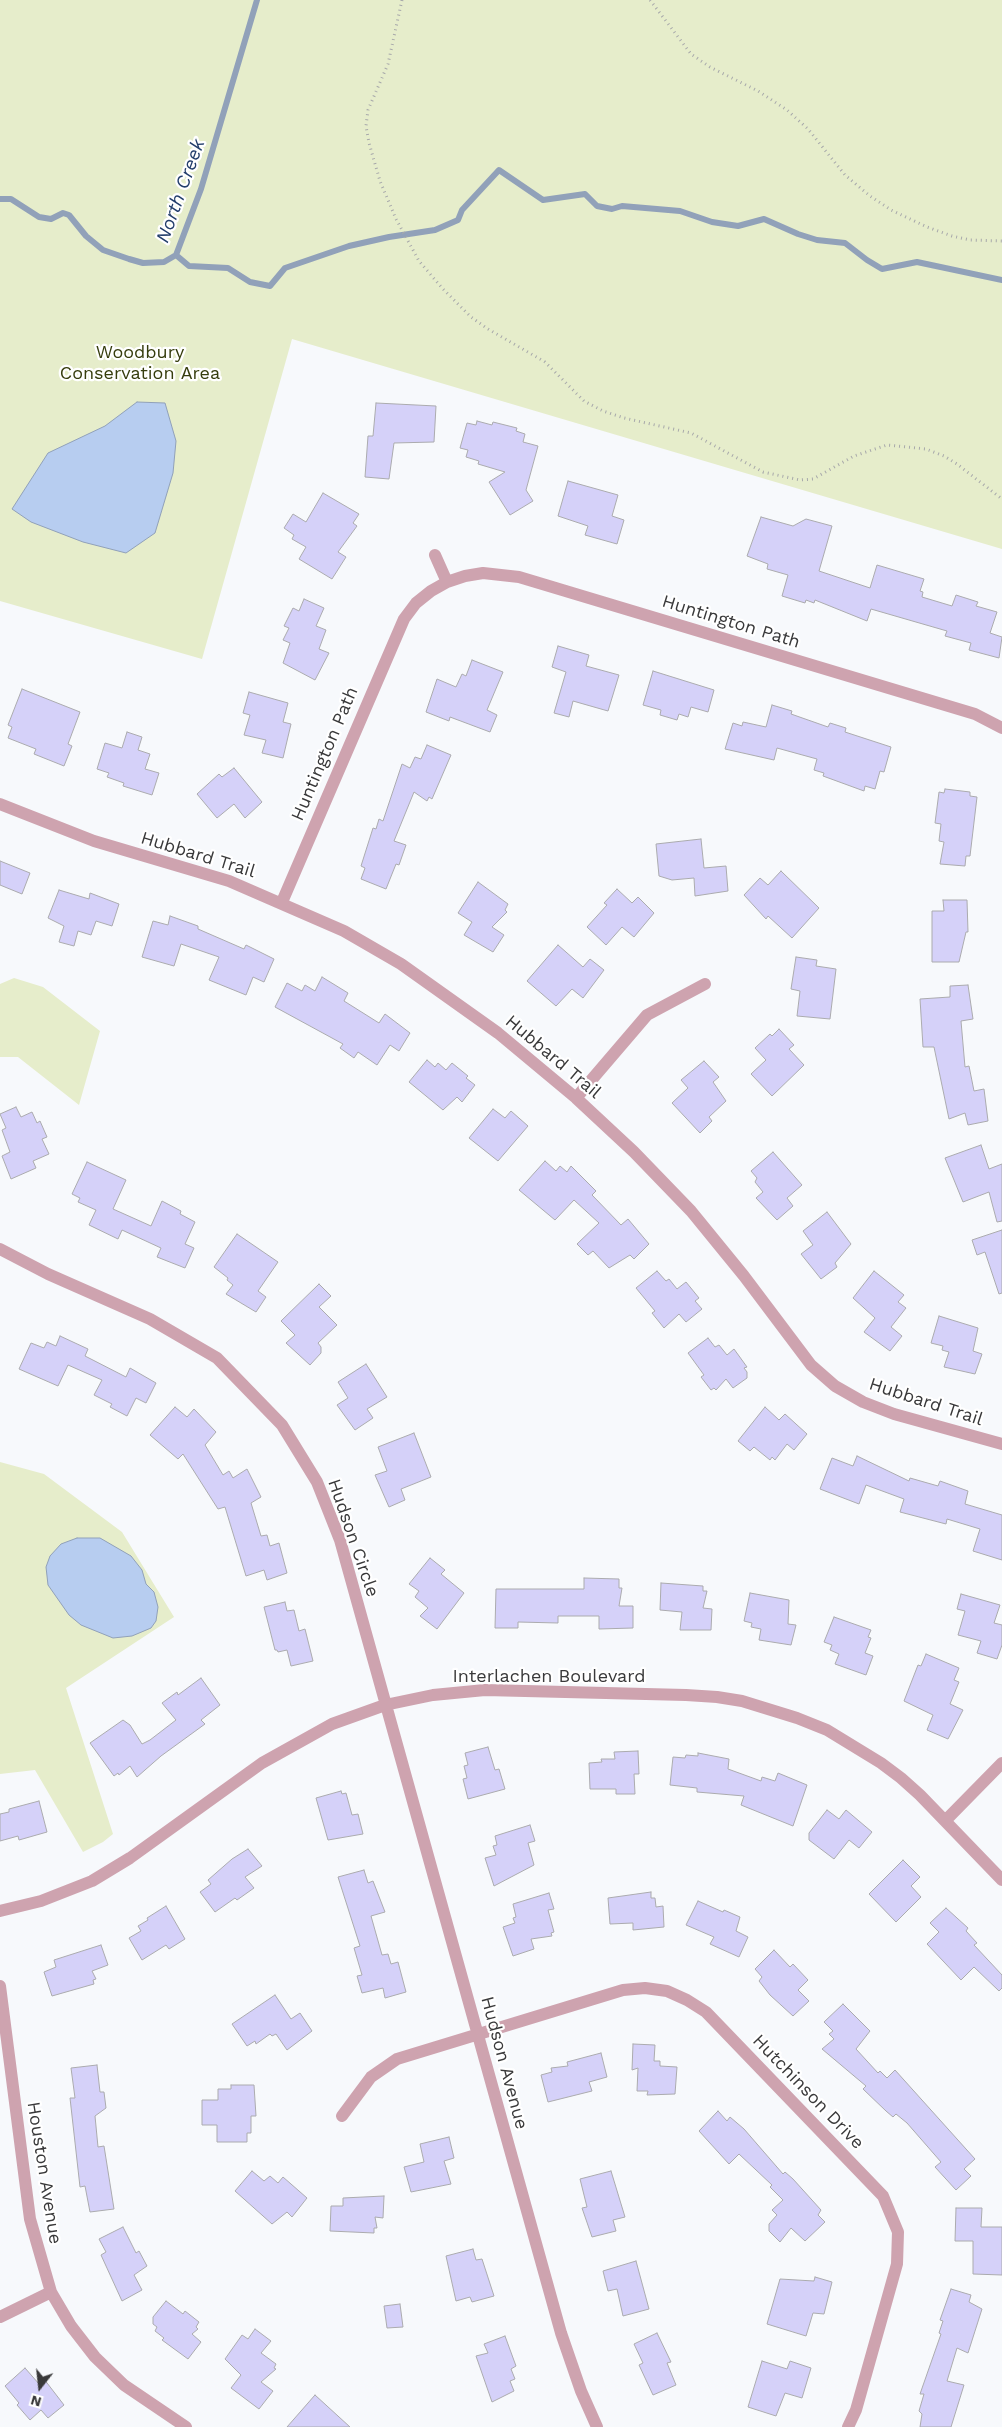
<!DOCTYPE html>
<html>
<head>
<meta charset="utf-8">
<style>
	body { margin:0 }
	#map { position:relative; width:1002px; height:2427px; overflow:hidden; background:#f7f9fc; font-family:"Work Sans",sans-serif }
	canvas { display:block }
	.north { position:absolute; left:15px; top:2362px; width:50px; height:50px; -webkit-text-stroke:4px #fff; paint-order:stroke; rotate:196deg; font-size:14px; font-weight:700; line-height:20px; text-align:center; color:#39393a }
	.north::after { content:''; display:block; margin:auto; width:18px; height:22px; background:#39393a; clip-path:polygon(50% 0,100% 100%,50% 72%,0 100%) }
</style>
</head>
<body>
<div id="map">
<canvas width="1002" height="2427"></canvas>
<div class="north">N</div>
</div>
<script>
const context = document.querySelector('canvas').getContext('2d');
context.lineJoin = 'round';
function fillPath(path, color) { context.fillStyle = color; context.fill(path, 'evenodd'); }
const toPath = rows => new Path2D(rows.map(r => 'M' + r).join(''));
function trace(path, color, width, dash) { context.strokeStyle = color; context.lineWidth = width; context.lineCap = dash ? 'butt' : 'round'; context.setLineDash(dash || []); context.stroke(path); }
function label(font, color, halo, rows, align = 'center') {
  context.font = font + ' "Work Sans",sans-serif'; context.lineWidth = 4.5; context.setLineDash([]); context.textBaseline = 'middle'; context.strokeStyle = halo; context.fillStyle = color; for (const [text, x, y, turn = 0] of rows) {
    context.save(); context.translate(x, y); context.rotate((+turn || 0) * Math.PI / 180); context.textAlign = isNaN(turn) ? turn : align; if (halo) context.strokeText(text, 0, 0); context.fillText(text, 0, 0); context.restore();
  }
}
const green = toPath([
	[0,0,1002,0,1002,549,292,339,202,659,0,601],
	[14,978,43,987,100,1031,79,1105,18,1057,0,1057,0,984],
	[0,1462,44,1474,122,1532,174,1617,66,1688,113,1834,103,1842,83,1852,35,1770,0,1774]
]);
const water = toPath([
	[137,402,165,403,176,441,173,473,155,533,126,553,83,542,31,522,12,509,48,453,105,426,137,402],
	[77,1538,100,1538,131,1556,142,1570,146,1584,154,1592,158,1607,156,1621,151,1628,132,1636,113,1638,81,1625,69,1615,48,1585,46,1567,50,1556,61,1544,77,1538]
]);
const stream = toPath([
	[0,199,11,199,39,217,51,219,63,213,69,215,86,236,103,250,129,259,143,263,164,262,176,255,201,189,257,0],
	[176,255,189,266,228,268,250,282,270,286,285,268,349,246,389,237,435,230,458,220,462,210,499,170,543,200,585,194,597,206,612,209,622,206,680,211,712,222,738,226,764,219,798,234,817,240,845,243,867,260,882,269,917,262,1002,280]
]);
const building = toPath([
	[376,403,436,406,434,442,394,443,389,479,365,477,368,436,373,436,376,403],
	[477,421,492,425,493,422,517,428,516,431,525,434,523,442,538,446,526,490,533,501,510,515,489,482,505,472,478,464,479,461,466,457,468,450,460,448,467,423,476,425,477,421],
	[568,481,618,495,612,516,624,520,617,544,585,535,588,526,558,516,568,481],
	[323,493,359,514,353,523,357,526,338,552,346,557,332,579,299,559,306,547,292,539,294,535,284,528,293,514,306,522,323,493],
	[761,517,793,526,806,519,832,526,819,571,870,588,877,565,924,579,920,591,923,592,922,597,952,606,956,595,978,602,976,606,997,612,990,633,1002,637,999,658,969,650,971,643,945,636,947,631,871,609,867,621,815,600,814,603,806,600,805,603,782,596,788,575,767,569,768,564,747,556,761,517],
	[304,599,324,608,316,626,326,630,319,649,329,653,315,680,283,663,290,643,283,640,289,628,284,626,293,608,299,611,304,599],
	[558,646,589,655,586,666,619,675,608,711,573,701,569,717,554,713,566,672,552,667,558,646],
	[472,660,503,672,487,710,497,715,490,732,450,717,449,721,426,712,437,679,456,687,462,674,466,676,472,660],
	[653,671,714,690,708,712,691,707,688,717,679,714,677,720,660,715,661,710,643,705,653,671],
	[22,689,80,712,68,744,72,746,64,766,34,754,36,749,8,738,12,727,8,725,22,689],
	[249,692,288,703,283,722,291,724,283,758,262,753,266,740,244,735,250,715,243,713,249,692],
	[772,705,792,711,791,714,828,727,830,723,846,728,845,732,891,747,884,772,880,771,875,789,865,786,864,791,823,776,824,773,814,770,817,759,777,748,774,760,725,749,733,723,742,726,743,722,766,727,772,705],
	[127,732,142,737,138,750,150,754,145,769,159,773,152,795,123,786,124,783,107,777,109,773,97,769,105,743,122,748,127,732],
	[427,745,451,755,432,799,429,797,427,801,414,792,394,841,406,845,399,865,396,864,386,889,361,879,365,868,361,866,373,828,376,829,379,819,383,821,402,764,410,768,415,757,421,759,427,745],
	[234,768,262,802,245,818,234,804,217,818,197,794,219,774,222,777,234,768],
	[945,789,970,792,970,796,977,797,970,856,966,856,965,866,940,864,944,842,939,841,941,824,935,823,939,792,944,793,945,789],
	[701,839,704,868,726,866,728,891,695,896,694,878,672,880,659,876,656,844,701,839],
	[0,861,30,873,22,894,0,885,0,861],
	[781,871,819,908,792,938,768,916,766,919,744,895,760,878,768,885,781,871],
	[478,882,508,904,505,910,507,912,492,927,504,935,493,952,464,935,472,922,458,913,478,882],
	[617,889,632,903,638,897,654,913,634,937,622,927,606,945,587,927,607,905,604,903,617,889],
	[59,890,89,899,90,893,119,904,112,926,96,921,91,935,78,931,74,946,59,942,64,926,48,918,59,890],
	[943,900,967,900,968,932,966,932,959,962,932,962,932,911,944,911,943,900],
	[170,916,198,926,198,929,244,949,246,945,274,959,264,982,253,977,246,995,209,980,219,957,181,944,174,966,142,957,153,921,168,925,170,916],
	[558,945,583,967,590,959,604,970,583,998,572,989,556,1006,527,981,558,945],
	[796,957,817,960,816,966,836,969,830,1019,797,1016,800,991,791,989,796,957],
	[322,977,348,993,344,1001,379,1023,385,1014,410,1033,399,1051,390,1045,377,1065,358,1052,354,1058,340,1048,343,1044,275,1007,287,983,302,991,305,985,315,991,322,977],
	[968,985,973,1019,961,1021,965,1067,969,1066,974,1091,984,1089,988,1121,968,1125,965,1113,949,1119,934,1047,923,1047,920,999,950,997,950,986,968,985],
	[779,1029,794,1045,789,1049,804,1065,772,1096,751,1074,766,1060,755,1048,770,1034,772,1036,779,1029],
	[427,1060,435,1067,438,1063,446,1070,452,1063,468,1076,466,1078,475,1085,462,1102,457,1097,443,1110,409,1082,427,1060],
	[704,1061,719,1077,713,1082,726,1101,709,1117,712,1121,700,1133,672,1103,688,1088,681,1080,704,1061],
	[16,1107,21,1117,32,1112,37,1123,40,1121,47,1137,42,1139,49,1154,33,1161,36,1168,11,1179,2,1156,10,1152,2,1130,6,1128,0,1114,16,1107],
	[493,1109,505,1118,511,1111,528,1126,498,1161,469,1138,493,1109],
	[981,1145,989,1169,1002,1164,1002,1221,997,1222,989,1192,963,1202,945,1158,981,1145],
	[773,1152,802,1185,787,1198,793,1206,777,1220,756,1198,763,1192,755,1182,757,1178,751,1171,773,1152],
	[545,1161,556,1171,560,1166,567,1172,571,1166,596,1191,592,1195,621,1225,628,1219,649,1244,634,1259,630,1255,609,1268,593,1251,588,1255,577,1244,599,1223,574,1200,555,1220,519,1190,545,1161],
	[87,1162,126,1180,113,1209,151,1226,162,1201,181,1211,180,1214,195,1222,185,1244,194,1248,185,1268,157,1257,161,1248,122,1230,118,1239,89,1225,96,1210,78,1202,80,1198,72,1194,87,1162],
	[827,1212,851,1244,835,1263,837,1267,821,1279,801,1254,813,1245,803,1231,827,1212],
	[1002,1230,1002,1293,999,1294,985,1252,977,1255,972,1240,1002,1230],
	[237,1234,278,1262,258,1291,266,1297,256,1312,226,1294,233,1285,227,1280,228,1278,214,1267,237,1234],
	[657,1271,666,1281,669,1279,677,1289,686,1282,699,1298,695,1301,702,1309,686,1322,679,1314,664,1328,652,1313,655,1311,636,1288,657,1271],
	[874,1271,904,1295,898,1302,906,1308,891,1327,902,1336,890,1351,864,1332,875,1318,853,1298,874,1271],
	[319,1284,331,1296,319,1307,337,1325,318,1343,321,1347,321,1353,310,1365,286,1343,295,1335,281,1321,319,1284],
	[939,1316,978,1328,973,1351,982,1354,975,1374,944,1367,949,1352,942,1350,943,1346,931,1343,939,1316],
	[60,1336,88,1349,85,1356,126,1377,130,1368,156,1383,146,1403,136,1398,127,1416,110,1407,112,1404,94,1395,102,1380,68,1365,58,1386,19,1369,31,1343,44,1348,47,1342,56,1346,60,1336],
	[708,1338,715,1347,719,1345,727,1355,734,1349,747,1367,744,1368,747,1372,747,1378,733,1388,726,1379,716,1390,714,1388,711,1390,701,1377,704,1375,688,1353,708,1338],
	[366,1364,387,1397,367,1409,373,1418,355,1430,337,1405,348,1398,338,1382,366,1364],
	[175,1407,187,1417,194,1409,216,1432,205,1445,223,1475,229,1471,233,1478,247,1469,261,1497,251,1503,261,1536,267,1535,270,1546,279,1543,287,1573,267,1580,264,1570,246,1576,225,1507,218,1509,183,1454,178,1459,150,1435,175,1407],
	[765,1407,779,1420,785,1414,807,1434,794,1450,787,1444,775,1460,772,1457,770,1460,754,1447,750,1451,738,1441,765,1407],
	[414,1433,431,1477,401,1489,405,1500,389,1507,375,1475,387,1471,378,1447,414,1433],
	[857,1456,909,1481,910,1478,938,1486,940,1481,968,1491,965,1504,1002,1515,1002,1560,973,1551,980,1529,947,1519,946,1524,900,1512,904,1499,866,1485,859,1504,820,1489,832,1458,853,1466,857,1456],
	[430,1558,445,1570,441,1574,464,1593,437,1629,420,1616,428,1608,415,1597,419,1591,409,1584,430,1558],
	[584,1578,619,1579,619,1588,622,1588,619,1606,633,1606,633,1628,599,1629,599,1616,558,1616,558,1623,518,1622,518,1628,495,1628,496,1589,584,1589,584,1578],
	[661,1583,703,1586,703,1591,707,1591,703,1608,712,1609,711,1630,680,1630,682,1612,660,1610,661,1583],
	[750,1593,789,1600,788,1624,796,1625,791,1645,759,1640,761,1629,751,1627,752,1623,744,1621,750,1593],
	[961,1594,1000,1605,994,1623,1002,1625,1002,1645,997,1659,977,1653,981,1641,958,1635,965,1611,957,1609,961,1594],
	[285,1602,287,1611,294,1610,299,1631,305,1629,313,1661,291,1666,287,1650,278,1652,277,1650,275,1650,264,1607,285,1602],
	[834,1617,871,1630,868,1637,871,1638,865,1653,873,1656,866,1675,835,1664,839,1654,830,1650,832,1645,824,1642,834,1617],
	[926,1654,959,1668,954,1680,959,1682,950,1704,963,1710,948,1739,927,1730,933,1715,904,1701,918,1665,921,1666,926,1654],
	[201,1678,220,1705,201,1720,205,1724,161,1756,137,1777,130,1766,119,1775,118,1773,114,1776,90,1743,123,1720,130,1725,142,1744,150,1740,176,1720,162,1703,177,1692,178,1695,201,1678],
	[488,1747,495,1770,499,1769,505,1789,468,1799,463,1779,467,1778,464,1766,468,1765,465,1753,488,1747],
	[638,1751,639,1774,634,1774,635,1794,616,1794,616,1789,590,1789,589,1763,602,1762,601,1759,615,1759,614,1752,638,1751],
	[698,1753,729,1759,728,1769,761,1781,762,1777,775,1781,778,1773,807,1785,793,1826,741,1805,744,1796,697,1792,697,1788,670,1785,673,1757,685,1758,686,1755,698,1756,698,1753],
	[341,1791,342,1794,346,1793,352,1815,358,1814,363,1834,328,1840,316,1798,341,1791],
	[39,1801,47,1832,19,1840,18,1836,0,1841,0,1814,9,1812,9,1809,39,1801],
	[827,1810,839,1819,846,1810,872,1832,859,1848,849,1840,834,1859,809,1840,809,1833,827,1810],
	[530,1825,535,1841,528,1843,534,1865,494,1886,485,1858,496,1855,493,1846,497,1845,495,1836,530,1825],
	[248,1849,262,1866,245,1877,254,1888,237,1900,235,1898,215,1912,200,1892,211,1884,208,1880,232,1859,248,1849],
	[903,1860,920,1877,911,1886,921,1897,896,1922,869,1894,903,1860],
	[364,1870,368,1883,373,1881,385,1912,371,1916,382,1955,388,1954,391,1964,398,1962,406,1992,385,1998,383,1988,362,1993,357,1976,362,1975,354,1948,360,1946,338,1877,364,1870],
	[651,1892,651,1898,655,1898,656,1907,663,1906,664,1927,633,1930,633,1923,610,1924,608,1898,651,1892],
	[549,1893,554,1909,548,1910,554,1932,551,1933,552,1936,531,1939,534,1949,513,1956,503,1927,515,1923,513,1918,516,1917,513,1904,549,1893],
	[698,1901,723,1912,724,1910,740,1917,736,1931,748,1937,739,1957,710,1944,714,1937,686,1925,698,1901],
	[166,1906,185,1939,169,1949,166,1945,142,1960,129,1938,141,1931,138,1926,148,1920,147,1918,166,1906],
	[946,1908,968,1928,966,1931,977,1943,974,1945,1002,1975,1002,1988,999,1991,974,1967,961,1980,927,1944,939,1932,930,1923,946,1908],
	[101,1945,108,1965,92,1971,96,1979,93,1980,94,1984,52,1996,44,1972,56,1967,54,1960,101,1945],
	[774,1950,790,1967,793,1964,808,1980,798,1990,809,2001,793,2016,770,1995,759,1981,762,1977,755,1969,774,1950],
	[275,1995,291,2019,300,2013,312,2031,287,2050,276,2034,272,2036,270,2034,256,2044,255,2041,247,2046,232,2024,275,1995],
	[843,2004,870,2031,856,2049,878,2073,880,2071,887,2078,895,2070,975,2159,964,2169,971,2176,956,2190,935,2167,941,2162,907,2123,896,2114,893,2117,886,2111,863,2089,866,2086,822,2049,834,2039,829,2034,833,2031,824,2022,843,2004],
	[633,2044,655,2045,654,2061,660,2061,660,2066,677,2067,675,2094,647,2095,648,2091,637,2091,638,2068,632,2070,633,2044],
	[601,2053,607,2077,589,2082,592,2091,548,2102,541,2075,552,2072,551,2068,568,2066,567,2062,601,2053],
	[97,2065,100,2092,104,2092,106,2108,95,2116,98,2147,104,2146,114,2209,90,2212,85,2186,80,2187,70,2098,75,2098,71,2068,97,2065],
	[231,2085,254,2085,256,2116,251,2116,251,2133,247,2133,247,2142,217,2142,217,2125,202,2125,202,2100,218,2100,218,2089,231,2089,231,2085],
	[718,2111,727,2121,730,2117,744,2129,783,2174,785,2172,793,2179,821,2210,818,2215,825,2222,805,2241,791,2228,780,2242,769,2231,769,2224,777,2215,772,2210,783,2200,770,2187,772,2185,739,2154,729,2164,699,2131,718,2111],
	[449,2137,454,2158,444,2161,451,2184,411,2192,404,2167,424,2162,420,2144,449,2137],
	[252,2171,264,2181,270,2176,278,2183,283,2177,307,2198,292,2217,287,2212,272,2224,235,2191,252,2171],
	[611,2171,625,2217,613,2220,616,2231,592,2237,582,2208,587,2207,580,2179,611,2171],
	[384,2196,383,2218,375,2217,377,2228,374,2228,374,2233,330,2231,331,2206,343,2206,343,2198,384,2196],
	[956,2208,982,2208,981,2227,1002,2227,1002,2275,973,2274,973,2241,955,2241,956,2208],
	[123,2227,136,2253,139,2251,147,2266,134,2275,142,2290,122,2301,101,2255,106,2252,99,2239,123,2227],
	[473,2249,476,2260,482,2259,494,2296,472,2302,470,2297,456,2301,446,2256,473,2249],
	[636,2261,649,2309,623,2316,617,2289,608,2291,603,2271,636,2261],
	[815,2277,832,2282,824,2314,813,2313,806,2336,767,2324,780,2279,814,2281,815,2277],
	[951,2289,971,2295,969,2302,982,2309,968,2353,957,2348,947,2381,964,2385,951,2427,920,2427,922,2414,919,2411,924,2394,920,2394,941,2334,939,2333,943,2321,940,2320,951,2289],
	[166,2301,183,2314,185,2311,199,2322,196,2327,198,2329,192,2334,201,2342,188,2359,162,2340,164,2338,155,2331,157,2327,153,2324,153,2317,166,2301],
	[400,2304,403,2327,387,2328,384,2306,400,2304],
	[255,2329,271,2341,261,2353,276,2364,274,2368,276,2369,261,2382,273,2391,259,2409,231,2388,241,2375,225,2359,242,2335,248,2339,255,2329],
	[657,2333,671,2362,667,2363,676,2385,653,2395,639,2365,643,2363,634,2344,657,2333],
	[505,2336,516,2366,511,2369,515,2379,510,2381,514,2391,492,2402,476,2356,488,2353,484,2344,505,2336],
	[762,2361,787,2369,790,2361,811,2368,802,2398,785,2393,776,2416,748,2407,762,2361],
	[25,2368,39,2384,44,2379,64,2405,48,2418,41,2410,30,2420,17,2405,19,2403,5,2386,25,2368],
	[315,2395,350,2427,287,2427,315,2395]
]);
const path = toPath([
	[402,0,388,64,368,110,366,126,369,143,380,181,396,219,419,261,443,289,471,317,488,329,545,362,584,401,603,411,624,418,691,433,763,472,800,480,813,479,854,456,887,445,926,449,944,456,957,464,1002,499],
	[650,0,691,54,710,67,758,91,787,110,808,129,845,175,870,196,891,210,927,227,952,236,970,240,1002,241]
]);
const street = toPath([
	[435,555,447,582],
	[0,804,94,841,229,881,344,931,401,964,498,1033,576,1098,634,1152,691,1211,744,1276,811,1365,835,1386,863,1402,894,1414,1002,1444],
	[282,902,404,619,416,603,431,591,447,582,465,576,483,573,519,577,975,714,1002,728],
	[576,1098,647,1015,705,984],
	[0,1249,48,1274,150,1319,217,1358,282,1425,317,1482,340,1540,561,2333,581,2391,597,2427],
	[945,1821,1002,1763],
	[0,1911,41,1901,92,1881,130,1858,262,1763,332,1724,385,1705,433,1695,485,1690,686,1695,717,1697,742,1701,797,1718,827,1730,881,1763,901,1778,920,1795,1002,1880],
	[0,1986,30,2219,51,2292,71,2326,95,2357,124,2385,186,2427],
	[342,2116,371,2077,397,2059,623,1990,645,1988,667,1991,687,2000,706,2012,883,2196,898,2232,897,2264,856,2410,848,2427],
	[0,2317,51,2292]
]);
const parkNames = [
	["Woodbury",140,353],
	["Conservation Area",140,374]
];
const streetNames = [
	["Huntington Path",731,622,17],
	["Huntington Path",325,754,-67],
	["Hubbard Trail",198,855,17],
	["Hubbard Trail",553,1057,40],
	["Hubbard Trail",926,1402,18],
	["Hudson Circle",353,1538,71],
	["Interlachen Boulevard",549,1677],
	["Hudson Avenue",504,2063,75],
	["Hutchinson Drive",808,2092,46],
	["Houston Avenue",44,2173,81]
];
const waterNames = [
	["North Creek",181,191,-70]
];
fillPath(green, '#e6edcb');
fillPath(water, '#b7cdf0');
trace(water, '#91a1b9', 1);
trace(stream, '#91a1b9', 6);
fillPath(building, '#d5d1f9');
trace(building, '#ababae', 1);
trace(path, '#a7a8aa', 3, [1, 4]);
trace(street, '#cea3af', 12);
label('18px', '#363d0d', '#fff', parkNames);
label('18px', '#39393a', '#fff', streetNames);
label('italic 19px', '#233e6b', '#fff', waterNames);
</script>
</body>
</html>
